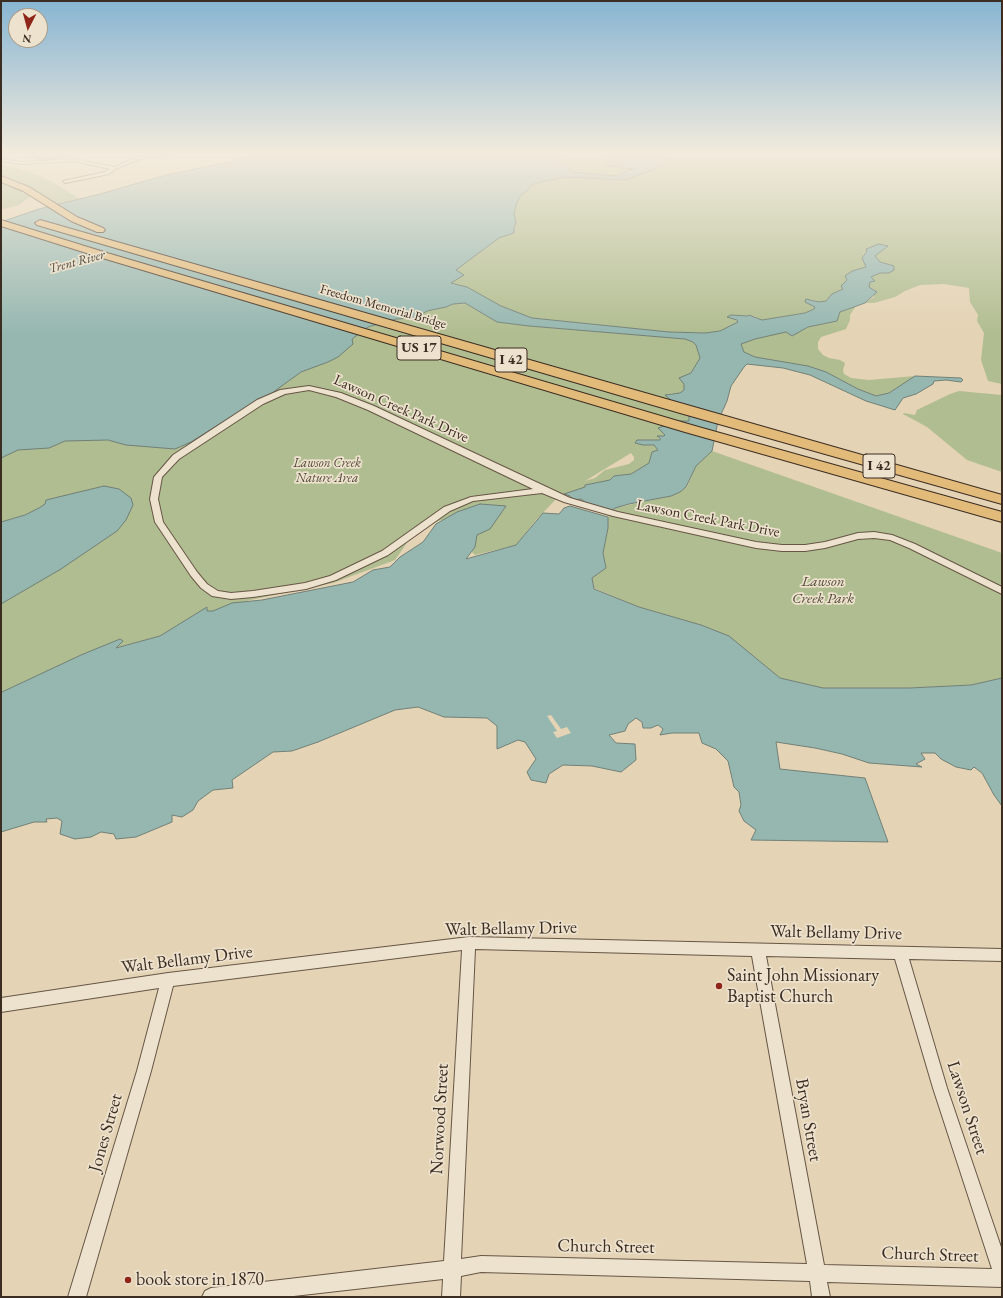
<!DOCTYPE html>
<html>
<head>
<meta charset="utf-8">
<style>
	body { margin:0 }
	#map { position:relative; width:1003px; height:1298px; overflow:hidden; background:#e4d3b4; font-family:"EB Garamond",serif }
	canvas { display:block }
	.frame { position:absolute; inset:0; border:2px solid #3c2d22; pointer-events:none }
	.north { position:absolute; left:8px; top:8px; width:40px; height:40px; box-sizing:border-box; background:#ede2ce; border:1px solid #a69a89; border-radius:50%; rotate:186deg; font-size:11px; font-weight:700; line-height:16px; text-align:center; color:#3c2d22 }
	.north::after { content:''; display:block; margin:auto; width:14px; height:18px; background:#8f2418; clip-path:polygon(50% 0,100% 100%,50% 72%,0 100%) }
</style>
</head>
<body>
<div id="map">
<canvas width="1003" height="1298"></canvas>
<div class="frame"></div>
<div class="north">N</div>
</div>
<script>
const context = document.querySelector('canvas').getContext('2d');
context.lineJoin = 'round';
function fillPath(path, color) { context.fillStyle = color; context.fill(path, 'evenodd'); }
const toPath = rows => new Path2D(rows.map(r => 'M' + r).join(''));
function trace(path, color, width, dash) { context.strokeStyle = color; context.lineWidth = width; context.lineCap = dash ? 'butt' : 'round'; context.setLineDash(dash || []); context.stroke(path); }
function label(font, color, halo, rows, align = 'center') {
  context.font = font + ' "EB Garamond",serif'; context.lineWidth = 3.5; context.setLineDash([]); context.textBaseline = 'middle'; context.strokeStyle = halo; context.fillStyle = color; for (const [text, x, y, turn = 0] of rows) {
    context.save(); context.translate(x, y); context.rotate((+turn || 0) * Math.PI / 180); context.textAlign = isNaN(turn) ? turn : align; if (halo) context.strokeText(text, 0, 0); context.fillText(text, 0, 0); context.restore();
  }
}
const green = toPath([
	[571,153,610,153,605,155,604,158,612,159,613,165,622,166,622,168,633,169,617,176,572,172,565,164,559,163,558,159,558,157],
	[664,153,1002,153,1002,384,988,381,981,360,984,333,977,321,978,315,970,302,969,288,944,284,920,285,905,291,895,297,874,303,865,303,874,297,874,289,869,287,870,277,880,273,889,273,894,266,880,262,874,256,887,246,879,244,866,249,867,251,863,255,866,267,852,271,843,285,843,289,832,294,826,301,819,302,810,299,816,307,814,309,805,313,762,320,754,316,731,315,737,320,738,322,720,331,705,333,669,332,532,318,501,306,467,287,451,283,463,275,456,270,499,238,514,233,514,228,516,222,514,214,516,204,520,196,527,191,531,185,545,181,566,177,625,180,660,167,671,160,662,158],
	[1,164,32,172,56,184,80,199,58,204,24,183,1,175],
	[1,182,3,183,31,196,19,205,5,209,1,208],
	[465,303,497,322,529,326,685,339,693,342,696,345,700,358,684,384,684,390,680,393,667,394,689,416,689,421,659,429,665,435,664,436,657,436,660,440,649,446,654,445,658,450,652,452,649,463,631,474,614,476,610,480,585,485,586,487,564,494,558,497,536,520,516,545,475,555,464,545,460,523,441,520,416,530,395,560,333,583,250,600,190,618,160,636,115,648,122,641,120,639,1,693,1,590,42,507,25,515,1,522,1,449,81,433,111,441,141,442,368,327,396,319,416,318,426,311,446,307,453,304],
	[631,453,634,457,634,460,629,464,605,470,595,478,585,481],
	[856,306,850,315,850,320,846,329,821,337,818,342,818,349,823,355,829,358,840,360,845,363,843,370,844,374,851,378,869,380,915,376,889,393,875,396,858,389,826,372,808,366,755,357,744,352,741,344,755,339,786,332,792,336,808,327,837,321,840,312],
	[959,391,1002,395,1002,472,967,460,927,427,903,414,904,413,915,415,917,410,950,394],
	[712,451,1002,553,1002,678,971,685,910,688,823,688,780,678,755,658,701,625,639,607,594,588,592,578,606,568,603,553,608,528,608,517,615,508,670,496,680,492,687,487,696,466]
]);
const water = toPath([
	[27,153,82,153,73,156,40,160,26,156,25,155,27,153],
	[258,153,571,153,559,157,558,159,559,163,565,164,572,172,617,176,632,169,622,168,622,166,607,166,607,163,611,159,602,156,610,153,664,153,663,158,671,159,660,167,625,180,566,177,545,181,531,185,527,191,520,196,516,205,514,214,516,222,514,228,514,233,499,238,456,270,464,275,451,283,467,287,501,306,532,318,669,332,705,333,720,331,738,322,737,320,727,317,731,315,748,316,749,315,762,320,805,313,814,309,815,307,805,302,806,299,819,302,826,301,832,294,843,289,841,286,847,280,845,276,852,271,866,267,862,258,867,251,866,249,879,244,888,246,875,256,880,262,894,266,894,270,889,273,880,273,871,277,875,281,870,282,869,287,877,292,865,303,840,312,837,321,808,327,792,336,786,332,755,339,741,344,744,352,755,357,808,366,826,372,858,389,876,396,889,393,915,376,961,378,963,380,961,382,946,380,934,381,933,384,916,394,903,398,895,410,866,401,810,375,783,368,747,364,744,367,731,386,727,401,718,421,712,451,696,466,686,487,680,492,671,496,629,504,615,508,611,511,587,504,581,499,574,500,570,496,564,494,585,487,585,485,610,480,614,476,631,474,649,463,652,452,658,450,654,445,643,445,635,443,637,440,660,440,660,438,657,436,664,436,665,435,658,428,679,421,689,421,689,416,665,395,680,393,684,390,684,384,679,378,691,373,700,358,696,345,693,342,685,339,529,326,497,322,465,303,453,304,446,307,427,311,416,318,396,319,368,327,352,339,353,344,338,357,328,362,301,372,261,401,229,418,191,442,175,449,126,445,108,440,65,441,49,448,18,450,1,458,1,222,39,209,100,194,166,175,229,162,237,158,258,153],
	[104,486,119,489,131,498,133,505,126,520,117,531,61,569,1,604,1,522,25,515,39,508,45,504,46,500,104,486],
	[480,504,506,506,490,529,477,535,475,547,466,559,516,545,543,513,559,514,564,508,570,506,608,517,608,528,603,553,606,568,592,578,594,589,639,607,701,625,729,636,780,678,823,688,910,688,971,685,1002,678,1002,806,994,795,982,773,974,767,971,770,956,767,941,759,935,753,921,753,925,759,916,764,922,767,869,763,842,754,815,748,776,742,780,769,865,778,888,842,751,840,756,830,744,821,739,811,741,805,739,792,734,787,728,761,716,749,702,743,699,733,672,733,660,735,663,729,658,725,651,728,643,728,642,722,636,718,628,724,625,731,609,735,616,743,635,744,636,760,621,772,592,766,563,765,549,774,546,783,531,780,527,772,536,759,525,742,518,740,497,749,497,726,487,718,444,717,418,707,395,710,318,742,292,751,273,752,232,780,233,788,213,790,198,801,193,810,182,817,172,815,172,822,136,837,116,839,114,834,101,832,91,837,75,839,60,834,62,821,57,818,46,819,47,822,34,822,1,832,1,693,2,692,81,655,120,639,123,641,116,648,160,636,207,607,207,611,213,611,232,603,262,600,353,582,373,570,390,567,400,557,423,542,436,524,457,512,480,504]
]);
const pier = toPath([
	[551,715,561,729,567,727,571,733,557,738,553,732,557,731,547,716]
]);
const minor = toPath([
	[164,153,176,153,140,159,115,169,109,174,65,183,63,181,105,172,110,169,74,161,22,164,1,161,1,159,22,162,74,159,115,167,137,157,164,153],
	[309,386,341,393,374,406,570,498,618,512,756,542,782,545,805,545,825,542,858,533,874,532,892,535,915,544,1002,587,1002,594,909,548,890,540,874,538,858,539,825,548,805,551,782,551,756,548,613,516,564,502,542,493,473,501,450,511,388,555,336,580,306,589,253,597,231,599,212,596,201,588,191,576,155,522,150,499,154,477,173,455,257,400,280,390,309,386],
	[309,390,336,397,368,410,533,489,471,497,444,507,382,551,330,576,305,583,253,591,231,593,218,591,207,584,197,572,163,522,158,499,162,477,179,459,263,404,285,394,309,390],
	[469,937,1002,949,1002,961,909,959,947,1088,1002,1250,1002,1287,827,1282,830,1297,812,1297,810,1281,481,1272,461,1276,460,1297,442,1297,443,1279,285,1297,202,1297,205,1291,211,1288,444,1261,462,950,173,986,151,1071,86,1297,68,1297,137,1071,159,988,1,1012,1,998,168,973,469,937],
	[475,949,752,956,807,1264,481,1256,461,1259,475,949],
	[766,956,895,959,933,1088,992,1269,824,1265,766,956]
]);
const tertiary = toPath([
	[7,153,15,153,1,159,1,155,7,153]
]);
const motorway = toPath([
	[1,176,29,187,77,217,103,228,105,230,103,232,97,232,71,221,23,191,1,182,1,176],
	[1,220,107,253,695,426,1002,512,1002,522,685,432,99,257,1,226,1,220],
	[40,220,1002,495,1002,504,680,413,37,225,35,223,40,220]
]);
const markers = [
	[719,986,4,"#8f2418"],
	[128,1280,4,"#8f2418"]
];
const farWaternames = [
	["Trent River",77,262,-15]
];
const farStreetnames = [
	["Freedom Memorial Bridge",383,307,16]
];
const farParknames = [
	["Lawson Creek",327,463],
	["Nature Area",327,478]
];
const shields = [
	[419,348,44],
	[511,360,32],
	[879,466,32]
];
const shieldNames = [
	["US 17",419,348],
	["I 42",511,360],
	["I 42",879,466]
];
const streetNames = [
	["Lawson Creek Park Drive",401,409,24],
	["Lawson Creek Park Drive",708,519,11]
];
const parkNames = [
	["Lawson",823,582],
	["Creek Park",823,599]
];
const nearStreetnames = [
	["Walt Bellamy Drive",511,929,-1],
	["Walt Bellamy Drive",836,933,1],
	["Walt Bellamy Drive",187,960,-7],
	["Lawson Street",967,1108,72],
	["Norwood Street",440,1119,-87],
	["Bryan Street",808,1120,80],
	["Jones Street",106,1133,-74],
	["Church Street",606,1247,1],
	["Church Street",930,1255,2]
];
const nearPoinames = [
	["Saint John Missionary",727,976],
	["Baptist Church",727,997],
	["book store in 1870",136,1280]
];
fillPath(green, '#b0bd90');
fillPath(water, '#95b7b0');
trace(water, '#718077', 1);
fillPath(pier, '#e4d3b4');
trace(minor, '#665646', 2);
trace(tertiary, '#665646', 2);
trace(motorway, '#3c2d22', 2);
fillPath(minor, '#ede2ce');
fillPath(tertiary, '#ede2ce');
fillPath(motorway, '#e2ba7a');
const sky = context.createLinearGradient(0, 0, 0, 335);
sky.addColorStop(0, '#87b5d2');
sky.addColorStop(0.46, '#f3ebdd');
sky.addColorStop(1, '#f3ebdd00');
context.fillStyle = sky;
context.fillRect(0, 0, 1003, 335);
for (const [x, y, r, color] of markers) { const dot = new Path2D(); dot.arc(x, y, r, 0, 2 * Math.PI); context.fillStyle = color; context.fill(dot); trace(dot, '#ede2ce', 1.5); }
label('italic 13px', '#4e493e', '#ede2ce', farWaternames);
label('13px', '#3c2d22', '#ede2ce', farStreetnames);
label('italic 13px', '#534a38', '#ede2ce', farParknames);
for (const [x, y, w] of shields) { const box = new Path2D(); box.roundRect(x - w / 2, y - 12, w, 24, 3); context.fillStyle = '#ede2ce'; context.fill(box); trace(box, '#3c2d22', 1); }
label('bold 14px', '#3c2d22', null, shieldNames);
label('15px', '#3c2d22', '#ede2ce', streetNames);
label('italic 15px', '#534a38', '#ede2ce', parkNames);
label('18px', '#3c2d22', '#ede2ce', nearStreetnames);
label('18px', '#3c2d22', '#ede2ce', nearPoinames, 'left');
</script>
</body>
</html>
